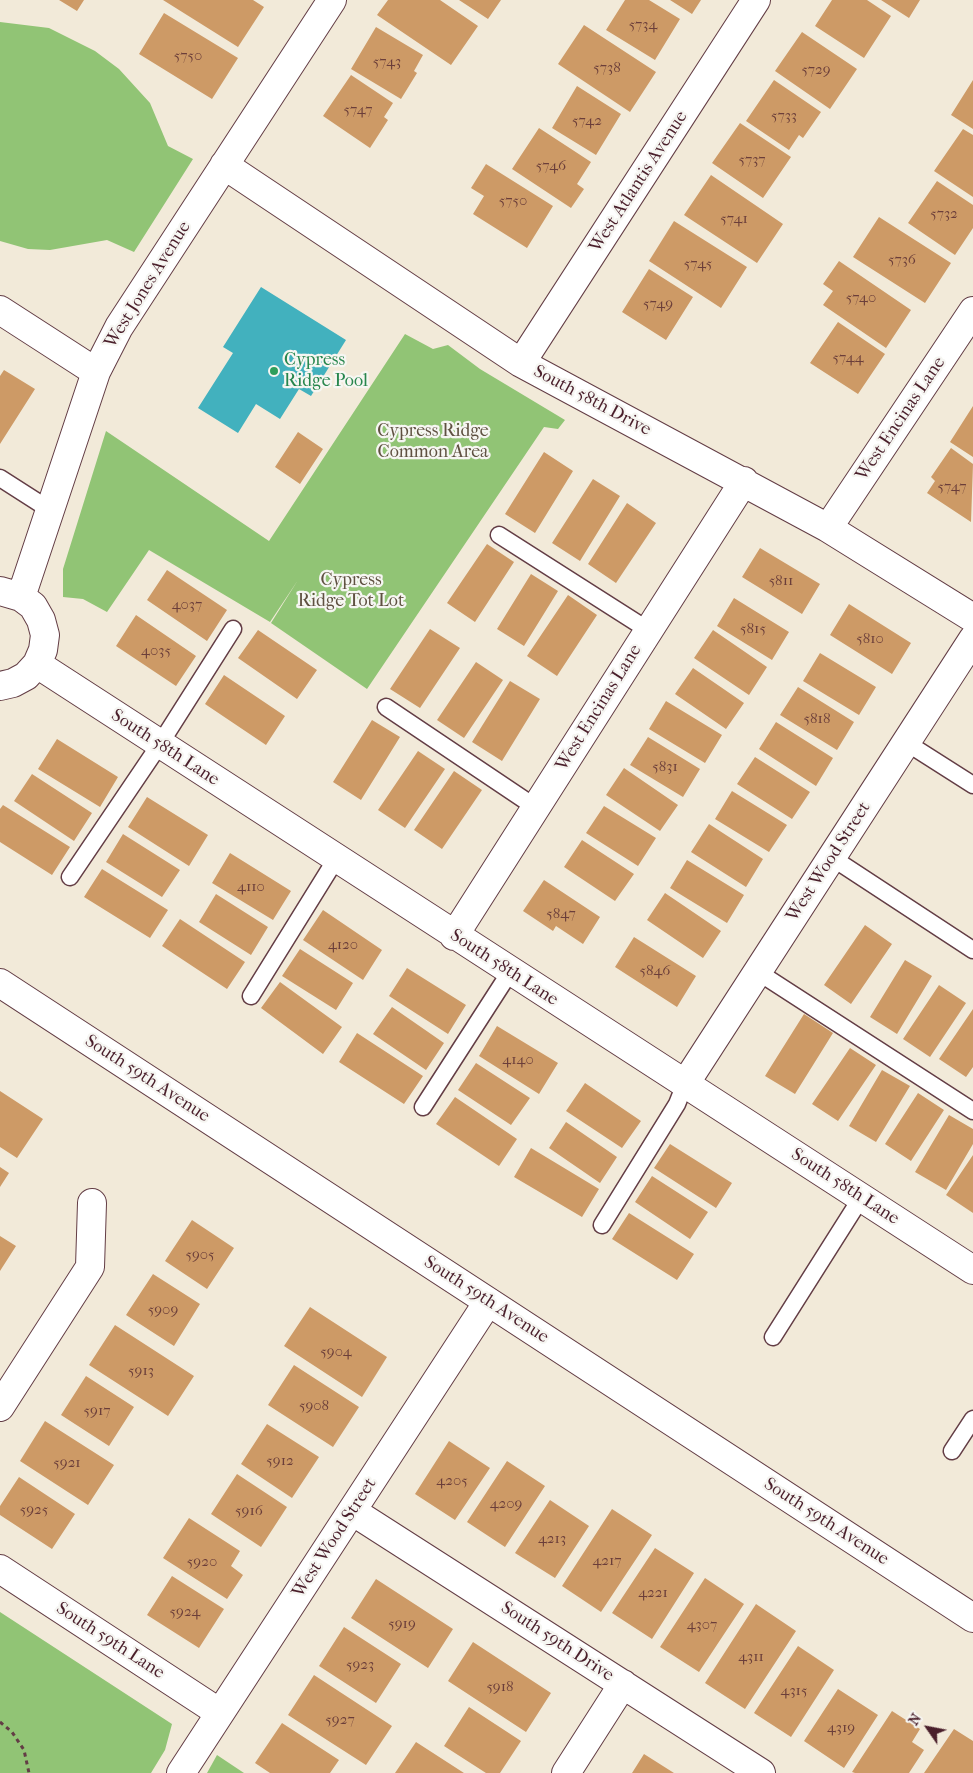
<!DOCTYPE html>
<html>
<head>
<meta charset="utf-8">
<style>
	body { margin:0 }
	#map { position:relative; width:973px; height:1773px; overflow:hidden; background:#f2ead9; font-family:"IM FELL French Canon",serif }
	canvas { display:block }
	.north { position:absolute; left:903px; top:1703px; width:50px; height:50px; -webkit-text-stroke:4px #f6f6f2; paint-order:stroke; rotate:303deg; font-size:14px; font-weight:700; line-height:20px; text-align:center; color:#4a1f2b }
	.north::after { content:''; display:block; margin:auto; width:18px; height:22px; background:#4a1f2b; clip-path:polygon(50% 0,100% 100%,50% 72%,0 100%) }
</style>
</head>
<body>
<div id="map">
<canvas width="973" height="1773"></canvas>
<div class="north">N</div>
</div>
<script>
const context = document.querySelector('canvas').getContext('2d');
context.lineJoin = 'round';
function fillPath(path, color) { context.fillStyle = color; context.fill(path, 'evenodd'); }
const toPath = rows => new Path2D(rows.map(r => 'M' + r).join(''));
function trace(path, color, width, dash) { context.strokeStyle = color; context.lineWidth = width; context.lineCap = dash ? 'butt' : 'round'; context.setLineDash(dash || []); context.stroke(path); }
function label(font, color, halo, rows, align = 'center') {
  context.font = font + ' "IM FELL French Canon",serif'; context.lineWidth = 4.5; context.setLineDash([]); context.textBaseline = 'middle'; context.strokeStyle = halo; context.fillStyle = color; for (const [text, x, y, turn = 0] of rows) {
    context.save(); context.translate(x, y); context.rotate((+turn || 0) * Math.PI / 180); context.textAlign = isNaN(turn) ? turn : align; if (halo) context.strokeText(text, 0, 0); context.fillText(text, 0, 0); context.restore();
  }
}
const green = toPath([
	[0,22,49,28,95,51,119,69,150,103,168,146,193,159,134,252,107,240,50,250,28,249,0,241],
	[405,334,433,349,448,345,480,369,565,420,558,429,544,427,367,689,271,623,298,580,270,622,149,550,107,612,83,599,63,597,63,569,106,431,269,541],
	[0,1612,172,1724,165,1750,151,1773,0,1773],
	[217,1755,244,1773,207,1773]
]);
const water = toPath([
	[261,287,346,340,311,396,299,389,280,419,256,404,238,433,198,408,233,353,223,347]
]);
const building = toPath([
	[59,0,84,0,77,11],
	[163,0,253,0,264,7,238,47],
	[388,0,440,0,478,26,451,65,377,15],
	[459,0,501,0,488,19],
	[625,0,649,0,680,19,655,60,606,30],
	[670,0,701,0,692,14],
	[832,0,867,0,891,16,864,58,815,26],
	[881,0,920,0,909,18],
	[164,13,238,58,212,99,139,54],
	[584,25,656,72,630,112,558,64],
	[376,27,423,55,414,71,417,73,401,99,351,69],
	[802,32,857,69,830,109,775,71],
	[351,75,393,103,384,117,388,120,370,148,323,116],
	[774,80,821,112,803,138,799,135,789,150,746,121],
	[973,80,973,129,951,115],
	[577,86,621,114,596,155,552,128],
	[740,123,791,157,763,198,712,163],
	[539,128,591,162,577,184,584,189,571,208,512,169],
	[963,129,973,135,973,197,934,171],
	[486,164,553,206,527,248,473,214,484,196,471,188],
	[711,175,783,224,757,263,684,215],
	[937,181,973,205,973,228,955,255,908,223],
	[879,217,951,263,925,303,853,257],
	[674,221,747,267,721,308,649,261],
	[839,261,911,310,886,348,823,305,833,291,823,284],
	[649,269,693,297,666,340,622,312],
	[838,322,885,354,858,394,810,363],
	[4,370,35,389,0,444,0,376],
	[973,406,973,457,950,442],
	[298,432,323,449,300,484,275,467],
	[951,448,973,464,971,522,927,493,935,481,931,477],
	[544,452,573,471,535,533,505,514],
	[593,479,620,496,580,561,552,543],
	[627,503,656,523,616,583,588,564],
	[487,544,514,562,475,622,447,603],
	[760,548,820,584,802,614,742,577],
	[167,570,227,610,207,641,147,600],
	[531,574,558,591,524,646,497,629],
	[568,595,597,615,557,676,527,656],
	[734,598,789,632,772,660,717,626],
	[849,604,911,643,892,674,830,635],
	[136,615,196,656,176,686,116,646],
	[430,629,460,648,420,708,390,689],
	[258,630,317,670,297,699,238,658],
	[713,630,767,667,749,695,694,658],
	[820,653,876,687,859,715,803,681],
	[476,662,503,680,464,738,437,720],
	[693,668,744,703,726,729,675,694],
	[224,675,285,716,266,745,205,704],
	[510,681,540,699,502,761,472,742],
	[798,687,854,722,837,750,780,715],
	[666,701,722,735,705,763,649,729],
	[372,720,400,737,361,800,333,782],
	[776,722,833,758,816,786,759,749],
	[648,737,700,769,683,797,630,765],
	[57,739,118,777,100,807,38,769],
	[418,751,445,769,405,828,378,810],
	[755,757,810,792,792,819,737,784],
	[624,768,678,805,660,831,606,795],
	[454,771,482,790,442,849,414,830],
	[32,774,92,813,74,841,14,801],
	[732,791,787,825,769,852,715,819],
	[147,797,208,835,189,866,128,827],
	[3,805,70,847,52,875,0,842,0,809],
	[604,806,656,838,638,866,586,833],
	[709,824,763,859,746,887,691,852],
	[123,834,180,870,162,897,106,862],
	[582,840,634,874,615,901,564,867],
	[230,853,291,891,273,920,212,883],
	[687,860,744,895,727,923,670,888],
	[102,869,168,910,150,938,84,897],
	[544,880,600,917,583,944,556,926,553,931,523,911],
	[665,893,721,931,703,958,647,920],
	[216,894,268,927,251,955,199,922],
	[323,910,382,950,363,980,303,940],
	[180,919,245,962,227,989,162,946],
	[865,925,892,944,851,1004,824,985],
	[634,937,696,976,677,1007,615,967],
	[300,949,353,983,336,1010,282,976],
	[905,960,932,976,897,1034,870,1017],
	[407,968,466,1005,448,1034,389,996],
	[280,982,342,1027,323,1054,261,1008],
	[939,985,966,1003,930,1057,903,1039],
	[392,1007,444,1043,426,1070,373,1034],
	[973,1009,973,1067,966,1077,939,1059],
	[804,1014,833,1033,795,1094,765,1076],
	[497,1026,558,1063,539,1094,479,1056],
	[357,1033,423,1076,404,1104,339,1062],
	[850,1048,876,1065,838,1121,812,1104],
	[476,1063,530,1098,511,1125,458,1090],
	[882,1070,910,1086,876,1142,849,1126],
	[585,1083,641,1121,622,1148,566,1111],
	[0,1091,43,1119,17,1158,0,1147],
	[918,1093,944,1110,911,1161,885,1144],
	[455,1097,517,1139,499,1166,436,1124],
	[949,1115,973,1129,973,1144,946,1190,915,1172],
	[566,1122,617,1157,600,1183,549,1148],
	[670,1144,732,1183,716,1208,654,1168],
	[531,1148,599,1189,582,1217,514,1177],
	[973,1155,973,1213,946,1195],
	[0,1167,9,1173,0,1187],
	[652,1176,708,1212,690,1239,635,1202],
	[629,1213,694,1254,677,1280,612,1239],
	[192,1220,234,1248,207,1289,165,1261],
	[0,1236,16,1246,0,1271],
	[153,1274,200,1304,174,1346,126,1315],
	[310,1307,387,1357,362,1397,284,1346],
	[115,1325,194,1376,168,1416,89,1365],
	[294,1365,359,1407,333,1447,268,1405],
	[86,1376,134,1407,109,1446,61,1415],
	[45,1421,114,1465,88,1505,20,1461],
	[267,1424,319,1457,292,1498,241,1464],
	[449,1441,490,1468,455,1520,415,1494],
	[507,1461,545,1486,505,1547,467,1522],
	[237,1474,287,1507,261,1547,211,1514],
	[19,1477,75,1514,52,1549,0,1515,0,1506],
	[550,1500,589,1526,555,1578,515,1553],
	[612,1509,652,1535,601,1612,562,1586],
	[189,1518,240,1551,231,1566,243,1575,227,1599,163,1558],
	[655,1548,694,1573,652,1639,612,1613],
	[172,1576,224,1609,199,1648,147,1615],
	[705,1578,744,1604,699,1672,660,1647],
	[376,1579,453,1629,428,1668,351,1618],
	[756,1604,796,1631,745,1709,705,1683],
	[344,1627,401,1664,376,1703,319,1666],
	[473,1642,551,1693,526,1732,448,1681],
	[798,1646,834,1670,791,1737,754,1713],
	[314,1675,392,1726,366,1765,288,1715],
	[838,1689,878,1715,844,1768,804,1741],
	[469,1707,521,1741,500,1773,486,1773,444,1746],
	[892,1711,920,1729,912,1742,924,1750,909,1773,855,1773,852,1772],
	[282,1723,339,1760,330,1773,270,1773,255,1763],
	[954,1729,973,1741,973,1773,924,1773],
	[416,1742,464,1773,395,1773],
	[644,1754,674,1773,632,1773]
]);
const path = toPath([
	[0,1722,12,1732,24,1750,29,1773]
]);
const lane = toPath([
	[0,478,50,510],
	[499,535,648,630],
	[386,707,535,807],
	[907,743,973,785],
	[831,857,973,950],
	[70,877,160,744,233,629],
	[758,972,973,1111],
	[251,996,336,859],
	[423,1107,510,972],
	[602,1225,677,1104,685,1084],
	[773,1337,861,1198],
	[952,1451,973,1419]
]);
const street = toPath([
	[224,165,521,363,828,528,973,618],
	[0,310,96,372],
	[521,363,756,0],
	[828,528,973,311],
	[0,591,21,597,33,606,41,620,45,635,43,650,37,664,26,676,13,683,0,686],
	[21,597,96,372,119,327,332,0],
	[37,664,973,1270],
	[454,936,744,481],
	[685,1084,973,639],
	[0,1407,90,1267,92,1203],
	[352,1511,761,1773],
	[0,1569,220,1713],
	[181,1773,488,1302],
	[566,1773,623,1684]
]);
const secondary = toPath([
	[0,983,973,1618]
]);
const markers = [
	[274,371,5,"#2e9e5b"]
];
const numberNames = [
	["5734",643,25],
	["5750",188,56],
	["5743",387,62],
	["5738",607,68],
	["5729",816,70],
	["5747",358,110],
	["5733",784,116],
	["5742",587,121],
	["5737",752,160],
	["5746",551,166],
	["5750",513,201],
	["5732",944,214],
	["5741",734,219],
	["5736",902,260],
	["5745",698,264],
	["5740",861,298],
	["5749",658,304],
	["5744",848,358],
	["5747",952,487],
	["5811",781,581],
	["4037",187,605],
	["5815",753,629],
	["5810",870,639],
	["4035",156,651],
	["5818",817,719],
	["5831",665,767],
	["4110",251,887],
	["5847",561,914],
	["4120",343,945],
	["5846",655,971],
	["4140",518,1060],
	["5905",200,1255],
	["5909",163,1310],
	["5904",336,1352],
	["5913",141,1371],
	["5908",314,1406],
	["5917",97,1411],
	["5912",280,1461],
	["5921",67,1463],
	["4205",452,1481],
	["4209",506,1504],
	["5925",34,1510],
	["5916",249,1511],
	["4213",552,1539],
	["4217",607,1561],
	["5920",202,1562],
	["4221",653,1593],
	["5924",185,1612],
	["5919",402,1624],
	["4307",702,1625],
	["4311",751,1657],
	["5923",360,1665],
	["5918",500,1687],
	["4315",794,1691],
	["5927",340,1720],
	["4319",841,1728]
];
const streetNames = [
	["West Atlantis Avenue",639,182,-57],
	["West Jones Avenue",148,285,-58],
	["South 58th Drive",592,401,28],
	["West Encinas Lane",901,419,-56],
	["West Encinas Lane",599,708,-58],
	["South 58th Lane",165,748,33],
	["West Wood Street",829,862,-57],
	["South 58th Lane",504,968,33],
	["South 59th Avenue",147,1079,33],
	["South 58th Lane",845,1187,33],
	["South 59th Avenue",486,1300,33],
	["South 59th Avenue",826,1522,33],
	["West Wood Street",335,1538,-57],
	["South 59th Lane",110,1641,33],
	["South 59th Drive",557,1642,33]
];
const leisureNames = [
	["Cypress",284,361],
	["Ridge Pool",284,382]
];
const parkNames = [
	["Cypress Ridge",433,432],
	["Common Area",433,453],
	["Cypress",351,581],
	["Ridge Tot Lot",351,602]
];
fillPath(green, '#91c475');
fillPath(water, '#42b1be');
fillPath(building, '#cd9a66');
trace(lane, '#633d45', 19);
trace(street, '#633d45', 30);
trace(secondary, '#633d45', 30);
trace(path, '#633d45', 3, [4, 4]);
trace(lane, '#fff', 16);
trace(street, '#fff', 28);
trace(secondary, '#fff', 28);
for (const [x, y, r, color] of markers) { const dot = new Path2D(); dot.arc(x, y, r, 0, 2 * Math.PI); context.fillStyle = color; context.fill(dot); trace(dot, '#f6f6f2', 2); }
label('15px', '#6b3e3a', null, numberNames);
label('18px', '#4a1f2b', '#f6f6f2', streetNames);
label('18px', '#27864d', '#f6f6f2', leisureNames, 'left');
label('18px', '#5f5141', '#f6f6f2', parkNames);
</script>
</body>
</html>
